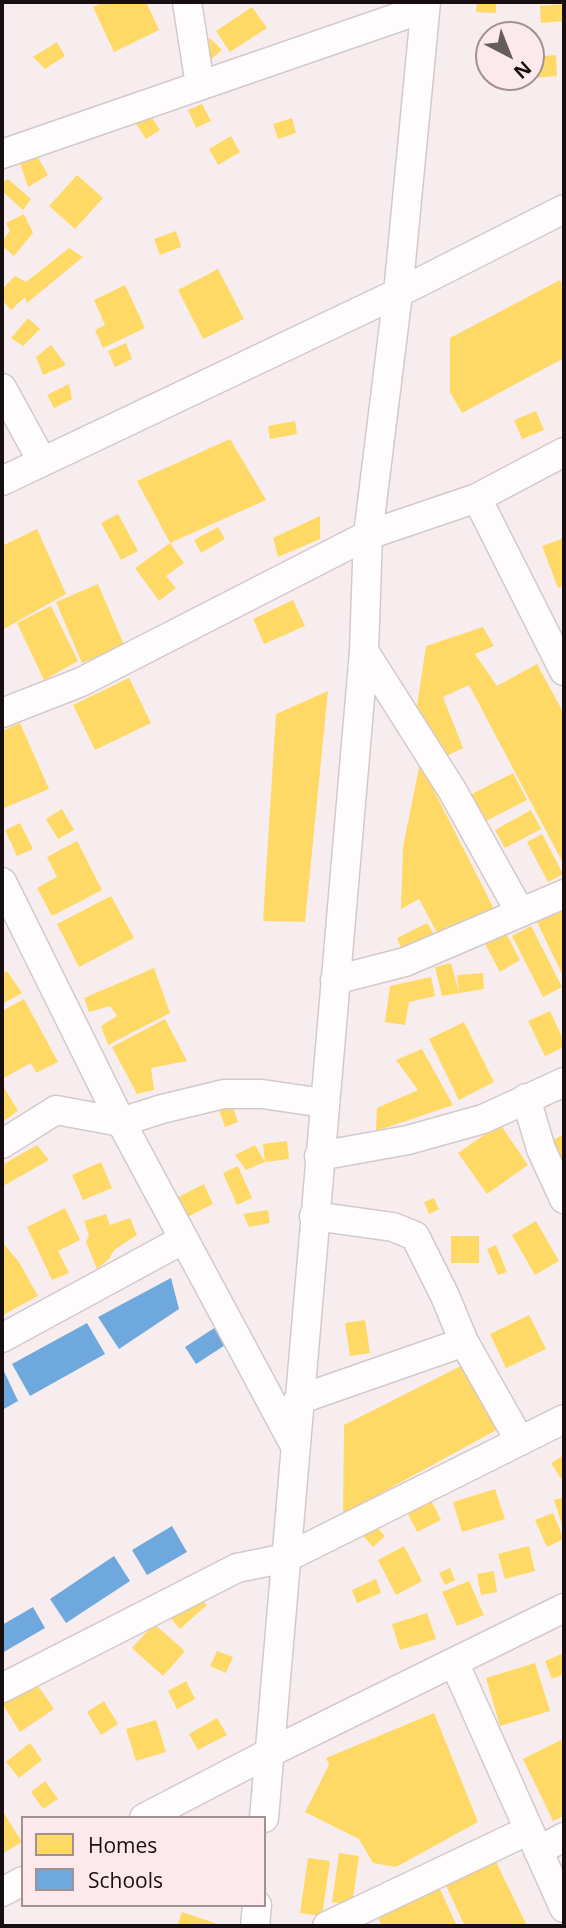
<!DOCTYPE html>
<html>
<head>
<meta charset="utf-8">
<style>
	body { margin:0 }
	#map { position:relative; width:566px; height:1928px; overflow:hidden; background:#f8edee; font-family:"Open Sans",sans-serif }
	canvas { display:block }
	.frame { position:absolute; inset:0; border:4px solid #160e10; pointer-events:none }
	.legend { position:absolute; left:21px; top:1816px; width:245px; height:91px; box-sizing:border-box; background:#fde8eb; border:2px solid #a19193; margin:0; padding:9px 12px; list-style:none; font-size:21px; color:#160e10 }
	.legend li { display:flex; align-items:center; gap:14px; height:35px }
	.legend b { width:35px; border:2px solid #a19193 }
	.north { position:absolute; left:475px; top:21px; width:70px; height:70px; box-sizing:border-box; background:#fde8eb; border:2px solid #a19193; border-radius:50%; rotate:138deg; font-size:19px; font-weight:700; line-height:28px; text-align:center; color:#160e10 }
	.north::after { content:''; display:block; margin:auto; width:24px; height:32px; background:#655c5e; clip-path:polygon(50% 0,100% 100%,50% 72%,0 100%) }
</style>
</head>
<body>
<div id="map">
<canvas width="566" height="1928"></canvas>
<div class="frame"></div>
<ul class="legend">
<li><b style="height:19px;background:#ffd966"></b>Homes</li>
<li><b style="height:19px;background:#6fa8dc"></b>Schools</li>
</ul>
<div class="north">N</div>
</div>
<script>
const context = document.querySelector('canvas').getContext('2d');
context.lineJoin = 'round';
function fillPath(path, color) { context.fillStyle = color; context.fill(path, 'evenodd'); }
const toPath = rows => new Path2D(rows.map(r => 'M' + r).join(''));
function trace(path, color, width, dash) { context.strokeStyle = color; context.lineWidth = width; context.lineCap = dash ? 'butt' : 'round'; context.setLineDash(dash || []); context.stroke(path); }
const homes = toPath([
	[105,2,146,2,159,30,114,52,93,7],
	[477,2,496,2,496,13,476,12],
	[564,4,564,21,541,23,540,6],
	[252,7,267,28,230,52,216,31],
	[210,38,222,50,210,60,199,49],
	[57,42,65,56,45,69,33,57],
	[556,55,557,76,531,78,531,57],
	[202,104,211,121,196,128,188,110],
	[149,113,160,130,146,139,135,122],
	[292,118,296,133,278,139,273,124],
	[231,136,240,152,218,165,209,149],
	[34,150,48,175,28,187,17,154],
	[77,175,103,198,75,229,49,206],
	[8,179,31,199,23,210,2,191,2,182],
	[24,214,33,233,14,256,2,246,2,241,10,231,6,223],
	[176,231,181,247,160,255,154,239],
	[69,248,83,257,27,303,25,297,11,310,2,300,2,289,15,276,26,282],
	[218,269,244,319,203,339,178,290],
	[560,280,564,287,564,358,462,413,450,392,450,338],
	[125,285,145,328,103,348,95,330,105,325,94,300],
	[28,318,40,329,23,346,11,338],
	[126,343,132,359,115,367,108,351],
	[51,345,66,365,43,375,36,357],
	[69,384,72,399,54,408,47,395],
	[536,411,544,430,522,439,514,420],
	[295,421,297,434,270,439,268,426],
	[230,439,266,500,170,543,137,481],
	[118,514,138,551,121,560,101,523],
	[320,516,320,539,278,557,273,538],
	[218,527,225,539,201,553,194,540],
	[37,529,66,594,2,630,2,546],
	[564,538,564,586,558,588,542,546],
	[170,543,184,563,166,576,176,588,159,601,135,568],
	[98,584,124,645,82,663,56,602],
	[293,600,305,626,264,644,253,619],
	[51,606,78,661,44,680,17,623],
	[483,627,494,646,475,654,497,686,537,664,564,714,564,865,469,685,443,697,463,748,440,759,416,713,426,646],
	[129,678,151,723,95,750,73,705],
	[328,691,305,922,263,921,276,714],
	[20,723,49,789,2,809,2,731],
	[420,763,494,909,441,940,419,899,401,909,403,847],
	[513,773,527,800,484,822,470,795],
	[62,809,74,830,58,839,46,819],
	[531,810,541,829,505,848,495,830],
	[20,823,33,849,17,856,5,830],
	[542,834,563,874,548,882,527,842],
	[77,841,102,890,52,916,37,888,57,877,47,857],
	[111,896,134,938,79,967,57,924],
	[564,909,564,978,537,922],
	[427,923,438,940,402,950,397,938],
	[531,926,562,987,543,997,512,936],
	[506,933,520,960,500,972,485,944],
	[451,963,459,992,457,975,483,973,484,989,442,996,435,967],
	[154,968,170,1013,108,1045,101,1026,117,1016,110,1006,89,1012,84,998],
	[7,971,22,993,2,1004,2,974],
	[431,977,435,996,409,1002,405,1025,385,1022,390,986],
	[24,999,58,1062,36,1073,31,1063,2,1079,2,1011],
	[550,1011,564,1041,564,1047,545,1056,528,1021],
	[165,1019,187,1061,151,1068,154,1090,137,1094,112,1047],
	[464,1022,494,1082,459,1100,429,1039],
	[422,1049,453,1105,376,1131,377,1108,418,1090,396,1060],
	[2,1084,18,1111,2,1122],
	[232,1105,238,1122,225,1127,219,1110],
	[500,1124,528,1165,487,1194,458,1153],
	[564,1134,564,1171,548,1143],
	[287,1141,289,1159,265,1162,263,1144],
	[37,1145,49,1160,3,1186,2,1165],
	[255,1145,265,1162,246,1170,235,1155],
	[101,1162,112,1188,83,1200,72,1175],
	[238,1166,252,1198,237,1205,223,1173],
	[204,1184,213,1204,185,1218,176,1198],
	[434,1198,439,1209,429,1214,424,1202],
	[65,1208,80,1240,58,1251,69,1273,52,1280,27,1227],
	[268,1210,270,1223,249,1227,243,1214],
	[106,1214,110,1225,130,1218,137,1235,114,1250,109,1259,97,1269,86,1242,89,1235,84,1221],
	[536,1221,559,1261,535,1275,512,1235],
	[451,1236,479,1236,479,1263,451,1263],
	[2,1242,19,1262,38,1296,3,1315],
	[496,1245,507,1272,498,1275,487,1249],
	[529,1315,546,1349,506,1368,490,1334],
	[365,1320,370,1353,350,1356,345,1323],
	[461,1366,500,1428,343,1514,344,1425],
	[564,1455,564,1476,561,1479,551,1463],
	[422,1482,441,1520,417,1532,398,1494],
	[495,1489,505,1519,462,1532,453,1502],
	[564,1497,564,1531,554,1500],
	[553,1513,564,1539,547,1547,535,1520],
	[365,1514,385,1536,373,1547,353,1524],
	[404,1546,422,1581,396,1595,378,1560],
	[529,1546,535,1571,505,1579,498,1554],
	[450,1568,455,1580,445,1585,439,1573],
	[494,1571,497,1592,481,1595,477,1574],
	[376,1579,381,1593,357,1603,352,1590],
	[469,1581,484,1615,457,1626,442,1592],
	[191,1586,207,1605,180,1629,163,1609],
	[427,1613,436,1639,400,1650,392,1624],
	[154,1624,185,1651,163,1676,132,1648],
	[217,1651,233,1657,226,1673,210,1666],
	[564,1653,564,1674,552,1679,545,1661],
	[535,1663,550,1711,500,1726,486,1678],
	[32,1677,54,1709,20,1732,2,1703,2,1698],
	[186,1681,195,1699,177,1709,168,1691],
	[104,1701,118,1724,101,1735,87,1712],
	[434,1713,478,1822,396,1867,373,1863,359,1839,305,1812,329,1765,326,1758],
	[217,1718,227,1735,198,1750,189,1734],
	[156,1720,166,1752,136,1761,126,1729],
	[561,1740,564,1746,564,1816,553,1821,523,1759],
	[30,1743,42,1760,19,1778,6,1762],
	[45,1781,58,1799,43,1809,31,1792],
	[2,1810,22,1842,2,1854],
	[487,1843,527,1926,465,1926,437,1867],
	[339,1853,359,1856,352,1905,332,1902],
	[308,1858,330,1861,322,1916,300,1913],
	[434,1876,457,1926,382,1926,372,1905],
	[182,1912,215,1923,214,1926,177,1926]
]);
const schools = toPath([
	[171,1278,179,1309,119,1349,98,1317],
	[87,1323,105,1354,30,1396,12,1364],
	[219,1325,233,1340,196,1364,185,1347],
	[2,1367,18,1401,2,1410],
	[172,1526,187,1552,147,1575,132,1550],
	[114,1556,130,1581,66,1623,50,1599],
	[33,1607,45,1628,2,1653,2,1625]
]);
const minor = toPath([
	[187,2,200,85],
	[2,154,425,8],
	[2,388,42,461],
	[2,481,398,293,564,209],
	[477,498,564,671],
	[364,651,452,790,520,912],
	[2,713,81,682,368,535,477,498,564,452],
	[2,882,121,1122,295,1446],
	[335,980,405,962,564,894],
	[526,1098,541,1149,564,1199],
	[2,1144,56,1110,121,1122,162,1109,224,1094,262,1094,324,1103],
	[319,1156,408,1140,483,1119,564,1082],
	[314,1216,393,1227,415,1236,445,1296,464,1342,520,1441],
	[2,1338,184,1239],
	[298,1400,464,1342],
	[454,1662,564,1908],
	[2,1688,237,1568,286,1558,564,1419],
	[144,1818,269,1753,564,1608],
	[264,1818,364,651,368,535,398,293,426,2],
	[538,1851,564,1837],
	[2,1892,23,1881],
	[255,1926,257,1905],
	[327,1926,529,1830]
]);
fillPath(homes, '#ffd966');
fillPath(schools, '#6fa8dc');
trace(minor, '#d3c9cb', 31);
trace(minor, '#fefcfc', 28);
</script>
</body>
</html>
